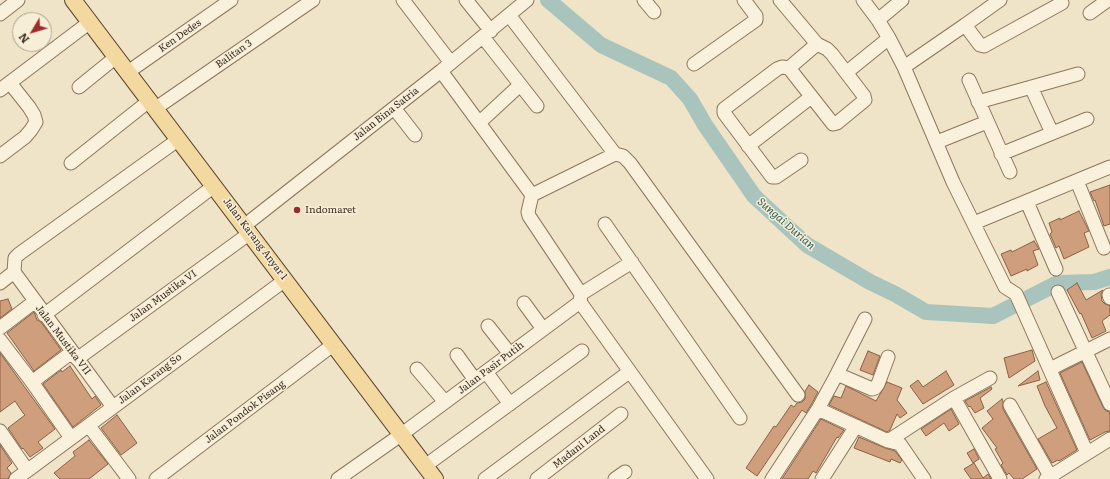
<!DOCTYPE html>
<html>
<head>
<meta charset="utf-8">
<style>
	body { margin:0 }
	#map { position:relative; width:1110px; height:479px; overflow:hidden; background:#f0e4c8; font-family:Literata,serif }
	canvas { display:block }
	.north { position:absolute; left:12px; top:12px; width:40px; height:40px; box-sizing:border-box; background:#f7eed8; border:1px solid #ada18e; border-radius:50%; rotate:232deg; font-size:11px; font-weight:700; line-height:16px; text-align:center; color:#3d2e20 }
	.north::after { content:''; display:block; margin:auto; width:14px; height:18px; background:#9e2a2b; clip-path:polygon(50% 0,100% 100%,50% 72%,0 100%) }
</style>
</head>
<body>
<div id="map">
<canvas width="1110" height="479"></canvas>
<div class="north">N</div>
</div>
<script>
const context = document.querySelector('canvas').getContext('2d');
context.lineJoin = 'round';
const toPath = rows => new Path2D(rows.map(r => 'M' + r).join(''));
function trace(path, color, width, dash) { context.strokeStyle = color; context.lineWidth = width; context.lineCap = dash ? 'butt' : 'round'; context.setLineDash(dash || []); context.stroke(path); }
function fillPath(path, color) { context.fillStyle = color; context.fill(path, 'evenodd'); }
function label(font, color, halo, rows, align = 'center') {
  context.font = font + ' Literata,serif'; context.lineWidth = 3; context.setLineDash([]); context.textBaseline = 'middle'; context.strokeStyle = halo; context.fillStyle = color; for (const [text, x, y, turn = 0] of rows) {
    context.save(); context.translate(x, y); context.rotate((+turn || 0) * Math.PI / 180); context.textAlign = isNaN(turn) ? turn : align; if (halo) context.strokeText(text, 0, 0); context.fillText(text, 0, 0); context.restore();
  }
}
const river = toPath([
	[548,0,601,45,671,78,690,99,705,125,754,196,807,245,870,282,895,294,926,312,993,316,1058,283,1094,282,1110,277]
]);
const building = toPath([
	[1110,185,1110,224,1104,226,1095,200,1094,201,1090,192,1110,185],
	[1079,211,1089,231,1084,233,1089,247,1064,259,1059,246,1056,248,1050,234,1052,232,1049,223,1060,218,1060,220,1079,211],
	[1034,241,1039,249,1033,251,1038,265,1027,271,1027,269,1011,276,1001,254,1011,250,1012,252,1034,241],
	[1077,283,1086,300,1103,290,1101,294,1102,301,1105,304,1110,306,1110,315,1102,321,1106,331,1092,338,1081,313,1080,314,1067,290,1077,283],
	[8,299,12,309,0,318,0,301,8,299],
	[34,312,37,320,41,322,61,350,34,371,7,333,34,312],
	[1032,350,1035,361,1009,378,1004,358,1032,350],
	[868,351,880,356,873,375,860,370,868,351],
	[0,353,55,429,38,442,43,448,30,457,23,448,22,449,8,428,25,415,23,413,15,401,0,412,0,353],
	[1082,362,1103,407,1106,411,1110,412,1110,431,1105,432,1090,440,1060,373,1082,362],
	[70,366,92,399,95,396,101,405,73,427,43,384,61,370,62,372,70,366],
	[946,371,954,385,923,404,910,386,918,380,923,387,946,371],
	[1038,371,1040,380,1018,386,1038,371],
	[887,382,902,388,897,400,907,413,900,418,897,414,890,430,887,432,829,405,834,396,841,398,846,386,876,401,887,382],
	[1046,382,1077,450,1059,461,1058,460,1052,463,1038,439,1057,428,1045,406,1037,386,1046,382],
	[809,385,818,392,811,405,806,413,802,410,757,476,746,468,774,426,776,427,791,405,794,407,797,403,802,402,805,399,805,391,809,385],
	[991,387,992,389,980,398,984,408,975,413,970,406,969,407,965,401,991,387],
	[1002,399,1003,401,1003,409,1037,469,1022,479,1014,479,1009,473,1007,475,1001,465,1003,463,995,449,997,448,982,428,993,419,987,411,1002,399],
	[951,409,959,424,949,431,944,423,926,436,921,429,951,409],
	[117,415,137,443,121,455,101,428,117,415],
	[821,419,844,430,838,438,837,437,816,473,813,471,808,479,782,479,821,419],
	[859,437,885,448,895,451,902,460,900,463,891,459,890,462,854,448,859,437],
	[89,440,108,464,89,479,60,479,54,473,75,456,73,452,89,440],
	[0,445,12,463,7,468,11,473,8,479,0,479,0,445],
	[974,449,979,459,973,463,967,453,974,449],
	[974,463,983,478,988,474,991,479,971,479,964,469,974,463]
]);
const minor = toPath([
	[403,0,451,63],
	[466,0,491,31],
	[644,0,654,12],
	[780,0,817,44,827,49,832,54,864,96,865,100,837,123,833,124,789,68],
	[863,0,878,20,889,38,904,67,953,182,1005,287,1016,294,1087,453],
	[1090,13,1108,0],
	[0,14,18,0],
	[509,15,615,154,623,156,630,163,798,395],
	[878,20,902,0],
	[965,25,1000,0],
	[483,37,537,106],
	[694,64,756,20,756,16,744,0],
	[904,67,965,25,980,45,984,46,1062,3],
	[441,71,532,195],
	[128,72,231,0],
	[847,72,889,38],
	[969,80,1010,172],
	[79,87,116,57],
	[1031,87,1052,133],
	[0,90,90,22],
	[978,102,1078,74],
	[156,108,313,0],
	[394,108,415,135],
	[480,122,520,85],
	[937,142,987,122],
	[748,146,811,97],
	[615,154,532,195,528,212,529,216,581,294,580,302,707,479],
	[1001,154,1087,119],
	[0,156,25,137,31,130,36,122,34,115,29,107,10,83],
	[801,160,776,177,772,177,724,113,724,109,777,69,782,67,789,68,817,44],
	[71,163,149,101],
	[1077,181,1104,248],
	[1027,202,1056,269],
	[974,223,1110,167],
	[605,224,740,418],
	[244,226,441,71,527,0],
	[14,272,113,407],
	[0,283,14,272,15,258,19,254,179,139],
	[1058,292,1110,404],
	[581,294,632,262],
	[1109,295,1110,298],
	[524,303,543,329],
	[44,315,214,186],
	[488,326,510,354],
	[0,328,34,302],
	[0,340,32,382],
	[457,355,475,380],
	[77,359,250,233],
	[417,369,445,402],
	[1050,369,1110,339],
	[486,372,510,404],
	[837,374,865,319],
	[954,398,1000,479],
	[1010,405,1050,476],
	[818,409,837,374,872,389,875,388,878,384,888,357],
	[89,426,129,479],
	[0,431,27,470],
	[71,438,32,382,72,352],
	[888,441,954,398,990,378],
	[425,466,582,351],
	[16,479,285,280],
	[156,479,334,344],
	[338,479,402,434,580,302],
	[485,479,629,372],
	[537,479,621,414],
	[615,479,625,472],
	[772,479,818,409,888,441,900,444,924,479],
	[822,479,856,426],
	[1046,479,1110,439]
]);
const major = toPath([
	[73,0,435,479]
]);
const markers = [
	[297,210,4,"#9e2a2b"]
];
const streetNames = [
	["Ken Dedes",180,36,-35],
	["Balitan 3",234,54,-35],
	["Jalan Bina Satria",386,114,-38],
	["Jalan Karang Anyar 1",255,239,53],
	["Jalan Mustika VI",163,296,-36],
	["Jalan Mustika VII",63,340,53],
	["Jalan Pasir Putih",491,368,-37],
	["Jalan Karang So",150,379,-37],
	["Jalan Pondok Pisang",245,412,-37],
	["Madani Land",579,447,-38]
];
const poiNames = [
	["Indomaret",305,210]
];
const waterNames = [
	["Sungai Durian",786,224,41]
];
trace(river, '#a9c4bc', 16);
fillPath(building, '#cf9f7d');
trace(building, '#8d5f41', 1);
trace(minor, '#8d765c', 15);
trace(major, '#5b4430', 18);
trace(minor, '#faf1dc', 13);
trace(major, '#f3d9a0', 16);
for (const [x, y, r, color] of markers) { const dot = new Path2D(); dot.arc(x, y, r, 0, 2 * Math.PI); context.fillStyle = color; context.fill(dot); trace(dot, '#f7eed8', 1.5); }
label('10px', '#3d2e20', '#f7eed8', streetNames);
label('10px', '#3d2e20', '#f7eed8', poiNames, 'left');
label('italic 11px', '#2f5d5a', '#f7eed8', waterNames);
</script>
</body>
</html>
